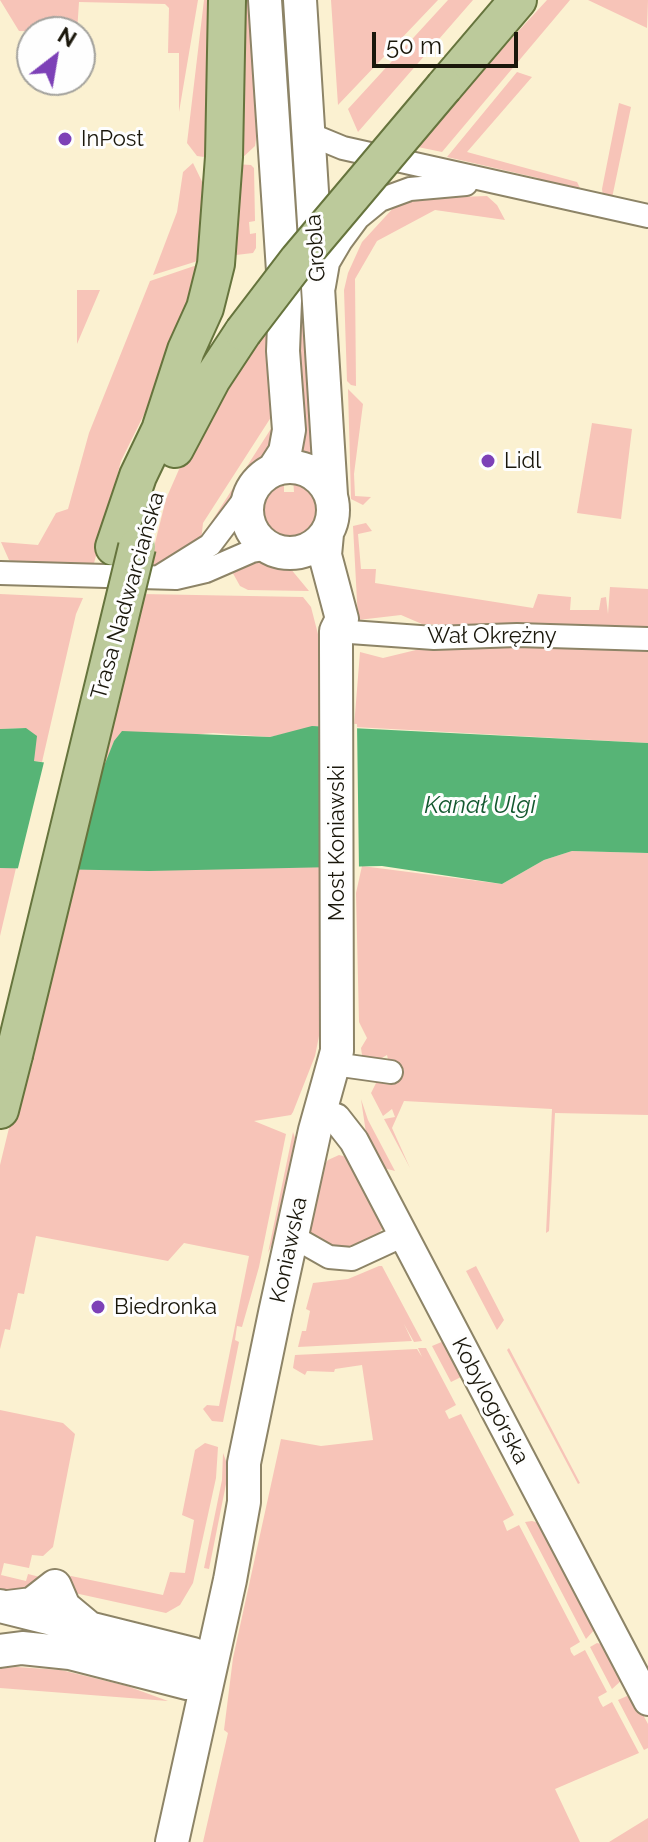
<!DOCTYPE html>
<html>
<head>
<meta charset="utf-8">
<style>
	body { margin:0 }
	#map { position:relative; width:648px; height:1842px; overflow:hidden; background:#fbf1d1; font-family:Raleway,sans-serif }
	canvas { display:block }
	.north { position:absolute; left:16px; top:16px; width:80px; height:80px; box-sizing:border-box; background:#fefefe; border:2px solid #a3a29d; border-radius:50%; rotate:31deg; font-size:22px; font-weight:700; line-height:32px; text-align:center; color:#1a170b }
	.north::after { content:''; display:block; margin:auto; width:28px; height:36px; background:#7d41b7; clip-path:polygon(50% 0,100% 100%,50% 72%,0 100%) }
	.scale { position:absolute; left:372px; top:32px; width:146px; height:36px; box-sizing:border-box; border:4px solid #1a170b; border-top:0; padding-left:10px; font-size:24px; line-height:28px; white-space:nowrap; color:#1a170b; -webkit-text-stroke:6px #fefefe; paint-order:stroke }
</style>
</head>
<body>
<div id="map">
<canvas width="648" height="1842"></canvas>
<div class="north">N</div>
<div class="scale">50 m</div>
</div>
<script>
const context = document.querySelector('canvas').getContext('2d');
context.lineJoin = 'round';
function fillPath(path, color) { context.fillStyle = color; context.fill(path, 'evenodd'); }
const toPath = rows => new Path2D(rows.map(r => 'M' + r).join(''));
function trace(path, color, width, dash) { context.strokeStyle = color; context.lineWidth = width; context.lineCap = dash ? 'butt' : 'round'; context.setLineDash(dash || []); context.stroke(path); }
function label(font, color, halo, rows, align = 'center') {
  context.font = font + ' Raleway,sans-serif'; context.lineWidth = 6; context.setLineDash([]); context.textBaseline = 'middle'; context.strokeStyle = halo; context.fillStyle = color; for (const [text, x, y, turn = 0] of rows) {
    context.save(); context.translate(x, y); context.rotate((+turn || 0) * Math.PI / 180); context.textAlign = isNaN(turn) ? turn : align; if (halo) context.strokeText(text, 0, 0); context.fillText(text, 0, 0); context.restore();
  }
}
const green = toPath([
	[0,0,198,0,179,112,179,53,168,53,169,8,165,4,79,2,77,32,56,32,19,31],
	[204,0,217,0,211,158,197,156,187,143],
	[236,0,253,0,257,132,255,146,241,159],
	[331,0,438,0,338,105],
	[448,0,473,0,358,132,348,109],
	[547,0,570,0,442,152,413,146],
	[588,0,648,0,647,28],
	[517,72,532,77,467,152,577,182,581,190,537,184,538,178,447,157],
	[619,103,631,107,612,198,603,196,602,189],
	[193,163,209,196,204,259,153,275,177,212,183,172],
	[235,164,251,165,254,168,255,221,249,222,250,234,256,233,256,248,253,253,236,255,230,244],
	[487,196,497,205,505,220,435,210,377,241,355,279,356,386,351,385,347,381,344,290,348,273,362,242,396,205,431,198],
	[203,263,163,376,121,461,93,567,18,563,9,560,1,542,38,545,56,513,68,509,89,433,150,281],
	[306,274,317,459,296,452,296,287],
	[77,290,100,290,77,344],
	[269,321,275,411,203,523,201,542,159,566,149,567,166,499,184,458],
	[348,389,363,404,354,474,355,496,371,497,363,505,351,499],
	[281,413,267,459,244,480,209,534,210,524],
	[592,423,632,429,621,519,577,513],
	[284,477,284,492,294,492,293,477,308,482,320,498,317,527,300,539,279,539,262,525,258,515,261,493,269,484],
	[366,523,372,531,358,534,361,569,376,569,375,583,533,608,538,594,571,597,570,610,599,610,601,598,606,597,608,614,610,587,648,589,648,633,422,624,401,615,358,620,353,526],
	[268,558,290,568,309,591,248,590,240,586,230,568,240,563],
	[0,594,83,598,76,614,42,762,34,761,26,728,0,729],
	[142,594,303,597,311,607,319,638,319,726,270,737,213,733,114,741,103,771,95,771],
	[476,642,648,648,648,743,354,727,360,652,383,658,420,649],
	[572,851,648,853,648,1115,555,1113,549,1231,546,1233,552,1109,404,1101,392,1128,410,1168,384,1119,395,1117,392,1109,383,1116,371,1093,378,1079,393,1080,387,1055,375,1062,363,1062,361,1048,367,1038,359,1022,356,893,362,866,502,884,544,860],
	[320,867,322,1021,315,1056,293,1112,291,1115,254,1121,286,1134,259,1267,242,1327,237,1326,235,1340,239,1342,223,1422,212,1421,203,1409,207,1405,219,1406,249,1256,184,1243,168,1261,36,1236,24,1294,18,1293,10,1330,5,1329,0,1349,0,1165,72,869],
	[0,868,16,868,0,936],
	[361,1099,368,1120,395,1171,380,1167,366,1133],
	[293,1132,295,1138,276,1235,268,1253],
	[339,1155,347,1157,385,1225,371,1243,337,1251,309,1231,323,1167,328,1160],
	[379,1266,382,1266,422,1341,414,1342,404,1324,412,1341,298,1347,302,1331,306,1331,310,1311,306,1309,313,1283,348,1279],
	[476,1266,504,1320,497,1330,466,1271],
	[444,1341,465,1375,451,1382,432,1346],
	[418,1348,426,1348,456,1405,445,1411,449,1419,461,1414,514,1515,503,1521,507,1531,519,1525,580,1642,570,1648,571,1652,574,1656,585,1650,607,1692,598,1697,600,1702,603,1707,612,1702,639,1753,555,1789,580,1842,203,1842,228,1733,224,1730,233,1658,281,1439,321,1446,373,1440,362,1365,335,1369,334,1372,307,1371,305,1375,293,1368,295,1355,417,1349,422,1357],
	[509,1348,580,1483,578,1484,507,1350],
	[0,1410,63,1423,75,1434,53,1547,43,1556,32,1555,29,1568,4,1563,1,1575,26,1581,28,1574,40,1577,44,1588,12,1592,0,1589],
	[205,1443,218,1447,216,1478,193,1583,180,1605,166,1613,70,1592,67,1578,71,1576,163,1595,170,1572,185,1573,194,1520,182,1515,195,1450],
	[223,1453,229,1469,209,1569,204,1568,222,1480],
	[532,1521,542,1524,596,1628,586,1639,525,1522],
	[597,1643,605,1645,622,1680,612,1689,590,1647],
	[17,1667,61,1670,127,1686,168,1701,0,1688,0,1668],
	[627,1696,635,1700,648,1724,648,1748,644,1750,618,1700],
	[648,1818,648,1842,609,1842]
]);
const water = toPath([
	[312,726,648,743,648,853,572,851,544,860,502,884,382,866,149,871,0,868,0,729,26,728,37,736,34,761,102,771,114,741,122,731,270,737]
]);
const pier = toPath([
	[319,722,357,724,359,870,320,871],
	[45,758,99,767,74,873,17,872]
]);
const minor = toPath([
	[309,134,343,148,648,216],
	[324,286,328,263,341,241,358,218,380,200,410,189,466,184],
	[0,573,176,578,206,571,252,551,270,548],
	[162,575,210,545,250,492],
	[336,631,434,638,517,635,648,639],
	[334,1064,391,1072],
	[292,1236,329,1257,352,1259,404,1235]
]);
const tertiary = toPath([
	[320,1114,336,1118,354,1141,648,1701]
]);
const secondary = toPath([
	[265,0,285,301,283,351,289,430,285,452,274,469],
	[300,0,331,495],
	'247 510a43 43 0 1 1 86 0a43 43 0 1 1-86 0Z',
	[0,1606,193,1654],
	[8,1607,32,1604,55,1586,64,1607,88,1627],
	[0,1651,22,1648,70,1653,187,1683],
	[172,1842,230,1580,244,1502,244,1463,275,1313,315,1130,337,1051,336,648,336,631,342,619,325,555,327,534]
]);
const primary = toPath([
	[444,87,518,0],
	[161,427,186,350,205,308,216,264,224,157,227,0],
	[175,449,212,379,243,332],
	[114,547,138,476,172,405],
	[0,1110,14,1055]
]);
const primaryBridge = toPath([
	[243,332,298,260,444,87],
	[14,1055,137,547]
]);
const markers = [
	[65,139,8,"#7d41b7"],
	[488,461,8,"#7d41b7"],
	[98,1307,8,"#7d41b7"]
];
const poiNames = [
	["InPost",81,139],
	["Lidl",504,461],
	["Biedronka",114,1307]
];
const streetNames = [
	["Grobla",316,248,-94],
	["Trasa Nadwarciańska",128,596,-74],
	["Wał Okrężny",492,636],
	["Most Koniawski",337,843,-90],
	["Koniawska",289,1250,-78],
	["Kobylogórska",490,1401,62]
];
const waterNames = [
	["Kanał Ulgi",480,806]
];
fillPath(green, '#f7c4b8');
fillPath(water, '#57b476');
fillPath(pier, '#fbf1d1');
trace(minor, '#8d8467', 26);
trace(tertiary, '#8d8467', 32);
trace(secondary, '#8d8467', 36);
trace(primary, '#66743d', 40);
trace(minor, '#fff', 22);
trace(tertiary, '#fff', 28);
trace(secondary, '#fff', 32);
trace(primary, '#bcca9b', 36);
trace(primaryBridge, '#66743d', 40, []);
trace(primaryBridge, '#bcca9b', 36);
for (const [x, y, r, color] of markers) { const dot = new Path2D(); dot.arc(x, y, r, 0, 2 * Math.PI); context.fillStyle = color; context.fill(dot); trace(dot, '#fefefe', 3); }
label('22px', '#1a170b', '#fefefe', poiNames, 'left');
label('22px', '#1a170b', '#fefefe', streetNames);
label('italic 24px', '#13582f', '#fefefe', waterNames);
</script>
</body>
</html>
